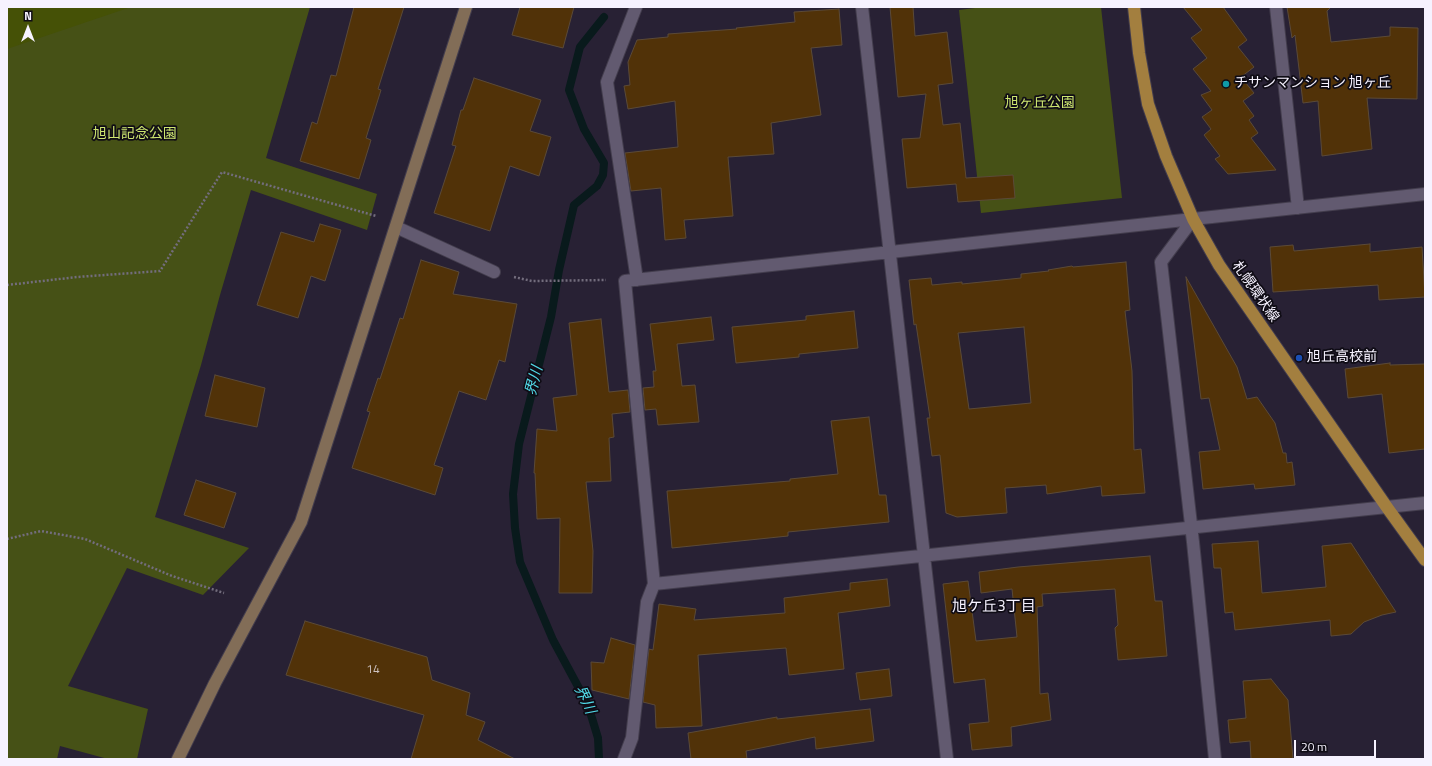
<!DOCTYPE html>
<html>
<head>
<meta charset="utf-8">
<style>
	body { margin:0 }
	#map { position:relative; width:1432px; height:766px; overflow:hidden; background:#282134; font-family:"Titillium Web",sans-serif }
	canvas { display:block }
	.frame { position:absolute; inset:0; border:8px solid #f6f2ff; pointer-events:none }
	.north { position:absolute; left:8px; top:8px; width:40px; height:40px; -webkit-text-stroke:3px #0f0c15; paint-order:stroke; rotate:0deg; font-size:11px; font-weight:700; line-height:16px; text-align:center; color:#f6f2ff }
	.north::after { content:''; display:block; margin:auto; width:14px; height:18px; background:#f6f2ff; clip-path:polygon(50% 0,100% 100%,50% 72%,0 100%) }
	.scale { position:absolute; left:1294px; top:740px; width:82px; height:18px; box-sizing:border-box; border:2px solid #f6f2ff; border-top:0; padding-left:5px; font-size:12px; line-height:14px; white-space:nowrap; color:#f6f2ff; -webkit-text-stroke:3px #0f0c15; paint-order:stroke }
</style>
</head>
<body>
<div id="map">
<canvas width="1432" height="766"></canvas>
<div class="frame"></div>
<div class="north">N</div>
<div class="scale">20 m</div>
</div>
<script>
const context = document.querySelector('canvas').getContext('2d');
context.lineJoin = 'round';
function fillPath(path, color) { context.fillStyle = color; context.fill(path, 'evenodd'); }
const toPath = rows => new Path2D(rows.map(r => 'M' + r).join(''));
function trace(path, color, width, dash) { context.strokeStyle = color; context.lineWidth = width; context.lineCap = dash ? 'butt' : 'round'; context.setLineDash(dash || []); context.stroke(path); }
function label(font, color, halo, rows, align = 'center') {
  context.font = font + ' "Titillium Web","Noto Sans JP",sans-serif'; context.lineWidth = 3.5; context.setLineDash([]); context.textBaseline = 'middle'; context.strokeStyle = halo; context.fillStyle = color; for (const [text, x, y, turn = 0] of rows) {
    context.save(); context.translate(x, y); context.rotate((+turn || 0) * Math.PI / 180); context.textAlign = isNaN(turn) ? turn : align; if (halo) context.strokeText(text, 0, 0); context.fillText(text, 0, 0); context.restore();
  }
}
const green = toPath([
	[7,7,310,7,266,158,377,194,367,230,251,190,220,295,201,365,155,517,249,548,203,595,127,568,68,686,148,709,137,759,108,759,60,746,57,759,7,759],
	[983,7,1101,7,1122,198,981,213,959,10]
]);
const forest = toPath([
	[7,7,131,7,7,49]
]);
const stream = toPath([
	[599,759,598,738,588,705,553,640,520,562,515,528,513,494,519,444,551,317,559,270,574,205,597,186,603,175,604,163,584,129,569,90,580,47,604,17]
]);
const building = toPath([
	[354,7,404,7,378,89,381,90,366,138,371,140,359,179,300,161,312,122,317,124,331,75,336,76,354,7],
	[520,7,574,7,563,48,512,35,520,7],
	[890,7,913,7,915,36,947,32,953,83,938,85,943,125,960,123,966,178,1013,175,1015,198,958,202,956,184,907,188,902,139,920,138,926,94,898,97,890,7],
	[1183,7,1223,7,1247,40,1238,47,1254,67,1241,77,1254,93,1243,101,1254,116,1249,120,1258,133,1251,138,1276,170,1228,174,1215,159,1220,156,1204,135,1211,129,1202,117,1212,110,1201,95,1211,91,1193,69,1207,58,1191,38,1202,30,1183,7],
	[1287,7,1331,7,1327,11,1331,42,1390,36,1390,27,1418,28,1417,99,1367,98,1372,149,1322,156,1318,101,1303,103,1295,35,1292,38,1287,7],
	[839,9,842,45,811,48,821,115,771,123,774,154,728,157,733,216,684,220,686,238,665,240,661,188,631,191,625,153,678,147,675,101,628,109,624,86,630,85,628,62,637,40,668,37,668,34,737,29,736,28,795,22,794,12,839,9],
	[474,78,541,100,530,131,551,137,539,176,510,166,490,231,434,213,456,146,452,145,461,110,463,110,474,78],
	[320,224,341,230,325,281,311,276,298,318,257,305,281,232,314,242,320,224],
	[1370,244,1370,252,1422,247,1425,297,1379,300,1378,285,1273,292,1270,247,1293,245,1294,251,1370,244],
	[421,260,459,272,453,294,517,304,505,362,499,360,486,400,459,391,434,465,443,468,435,495,352,468,370,412,367,411,378,378,380,379,400,318,403,319,421,260],
	[1126,262,1130,310,1125,311,1132,371,1134,450,1141,449,1145,493,1102,496,1101,486,1047,494,1046,485,1005,488,1007,513,957,517,946,513,940,455,932,456,927,418,930,418,916,324,914,325,909,280,931,278,932,285,962,282,962,284,1021,278,1021,274,1049,271,1048,270,1072,266,1073,267,1126,262],
	[1024,327,1031,403,969,409,958,333,1024,327],
	[1186,277,1237,367,1247,399,1257,397,1275,423,1283,453,1286,453,1287,463,1292,462,1295,485,1255,489,1254,484,1203,489,1199,452,1220,450,1209,398,1201,399,1186,277],
	[854,311,858,348,799,354,799,357,736,363,732,327,806,320,806,316,854,311],
	[711,317,714,340,677,344,682,386,695,385,699,422,658,425,656,409,645,410,643,388,654,387,653,371,656,371,650,324,711,317],
	[601,319,609,392,628,390,630,412,612,414,614,437,609,438,611,481,586,482,593,551,592,593,559,593,560,518,537,519,535,473,534,473,537,429,557,431,553,398,577,395,569,323,601,319],
	[1390,363,1390,365,1425,364,1425,449,1389,453,1382,394,1348,398,1345,369,1390,363],
	[215,375,265,388,257,427,205,416,215,375],
	[869,417,879,495,886,495,889,522,788,532,788,536,672,548,667,491,790,481,790,479,838,474,831,421,869,417],
	[196,480,236,493,224,528,184,515,196,480],
	[1258,541,1262,593,1326,587,1322,546,1351,543,1396,612,1382,615,1364,622,1351,634,1331,636,1330,620,1235,630,1233,612,1225,613,1221,568,1214,568,1212,544,1258,541],
	[1150,556,1155,601,1162,601,1167,656,1118,660,1115,628,1118,625,1115,589,1042,594,1043,606,1037,607,1040,694,1048,693,1051,720,1011,727,1012,746,972,750,969,724,989,722,985,679,954,683,943,584,968,581,976,641,1017,637,1012,589,981,593,979,572,1018,567,1150,556],
	[887,579,890,606,838,613,844,669,789,675,786,648,698,655,702,726,656,728,655,705,643,702,649,649,653,650,659,604,696,609,694,620,785,613,784,598,850,590,850,583,887,579],
	[305,621,427,657,432,680,470,693,466,715,485,722,478,740,515,759,411,759,424,715,286,675,305,621],
	[611,638,635,645,629,699,592,690,591,662,604,663,611,638],
	[889,669,892,696,860,700,856,673,889,669],
	[1271,679,1288,700,1293,759,1251,759,1250,741,1230,743,1228,720,1246,718,1243,681,1271,679],
	[870,709,874,741,816,749,815,737,746,751,747,759,691,759,688,733,777,717,777,719,870,709]
]);
const path = toPath([
	[514,277,532,281,606,280],
	[7,285,77,277,160,271,222,172,376,216],
	[7,539,41,531,85,539,172,576,224,593]
]);
const street = toPath([
	[636,7,607,82,637,280],
	[862,7,947,759],
	[1276,7,1298,208],
	[1193,219,625,281,654,584,1425,503],
	[396,227,494,272],
	[624,759,632,738,647,602,654,584],
	[1215,759,1193,542,1161,262,1193,219,1425,194]
]);
const secondary = toPath([
	[178,759,215,683,301,522,466,7]
]);
const primary = toPath([
	[1134,7,1139,53,1148,104,1166,156,1193,219,1219,265,1386,506,1425,560]
]);
const markers = [
	[1226,84,4,"#0f9aa8"],
	[1299,358,4,"#1a4fb4"]
];
const numberNames = [
	["14",373,670]
];
const poiNames = [
	["チサンマンション 旭ヶ丘",1234,84],
	["旭丘高校前",1307,358]
];
const parkNames = [
	["旭ヶ丘公園",1040,104],
	["旭山記念公園",135,135]
];
const streetNames = [
	["札幌環状線",1255,292,55]
];
const waterNames = [
	["界川",535,381,-76],
	["界川",584,700,65]
];
const neighbourhoodNames = [
	["旭ケ丘3丁目",994,607]
];
fillPath(green, '#465116');
fillPath(forest, '#455106');
trace(stream, '#091a1c', 8);
fillPath(building, '#513208');
trace(building, '#5b4a38', 1);
trace(street, '#433d4d', 14);
trace(secondary, '#433d4d', 14);
trace(primary, '#433d4d', 14);
trace(path, '#736d7d', 2.5, [2, 2]);
trace(street, '#625a70', 12);
trace(secondary, '#826d57', 12);
trace(primary, '#a37f3f', 12);
for (const [x, y, r, color] of markers) { const dot = new Path2D(); dot.arc(x, y, r, 0, 2 * Math.PI); context.fillStyle = color; context.fill(dot); trace(dot, '#0f0c15', 1.5); }
label('12px', '#cdc2c1', null, numberNames);
label('14px', '#f6f2ff', '#0f0c15', poiNames, 'left');
label('14px', '#cee670', '#0f0c15', parkNames);
label('14px', '#f6f2ff', '#0f0c15', streetNames);
label('italic 15px', '#51d8e6', '#0f0c15', waterNames);
label('15px', '#f6f2ff', '#0f0c15', neighbourhoodNames);
</script>
</body>
</html>
